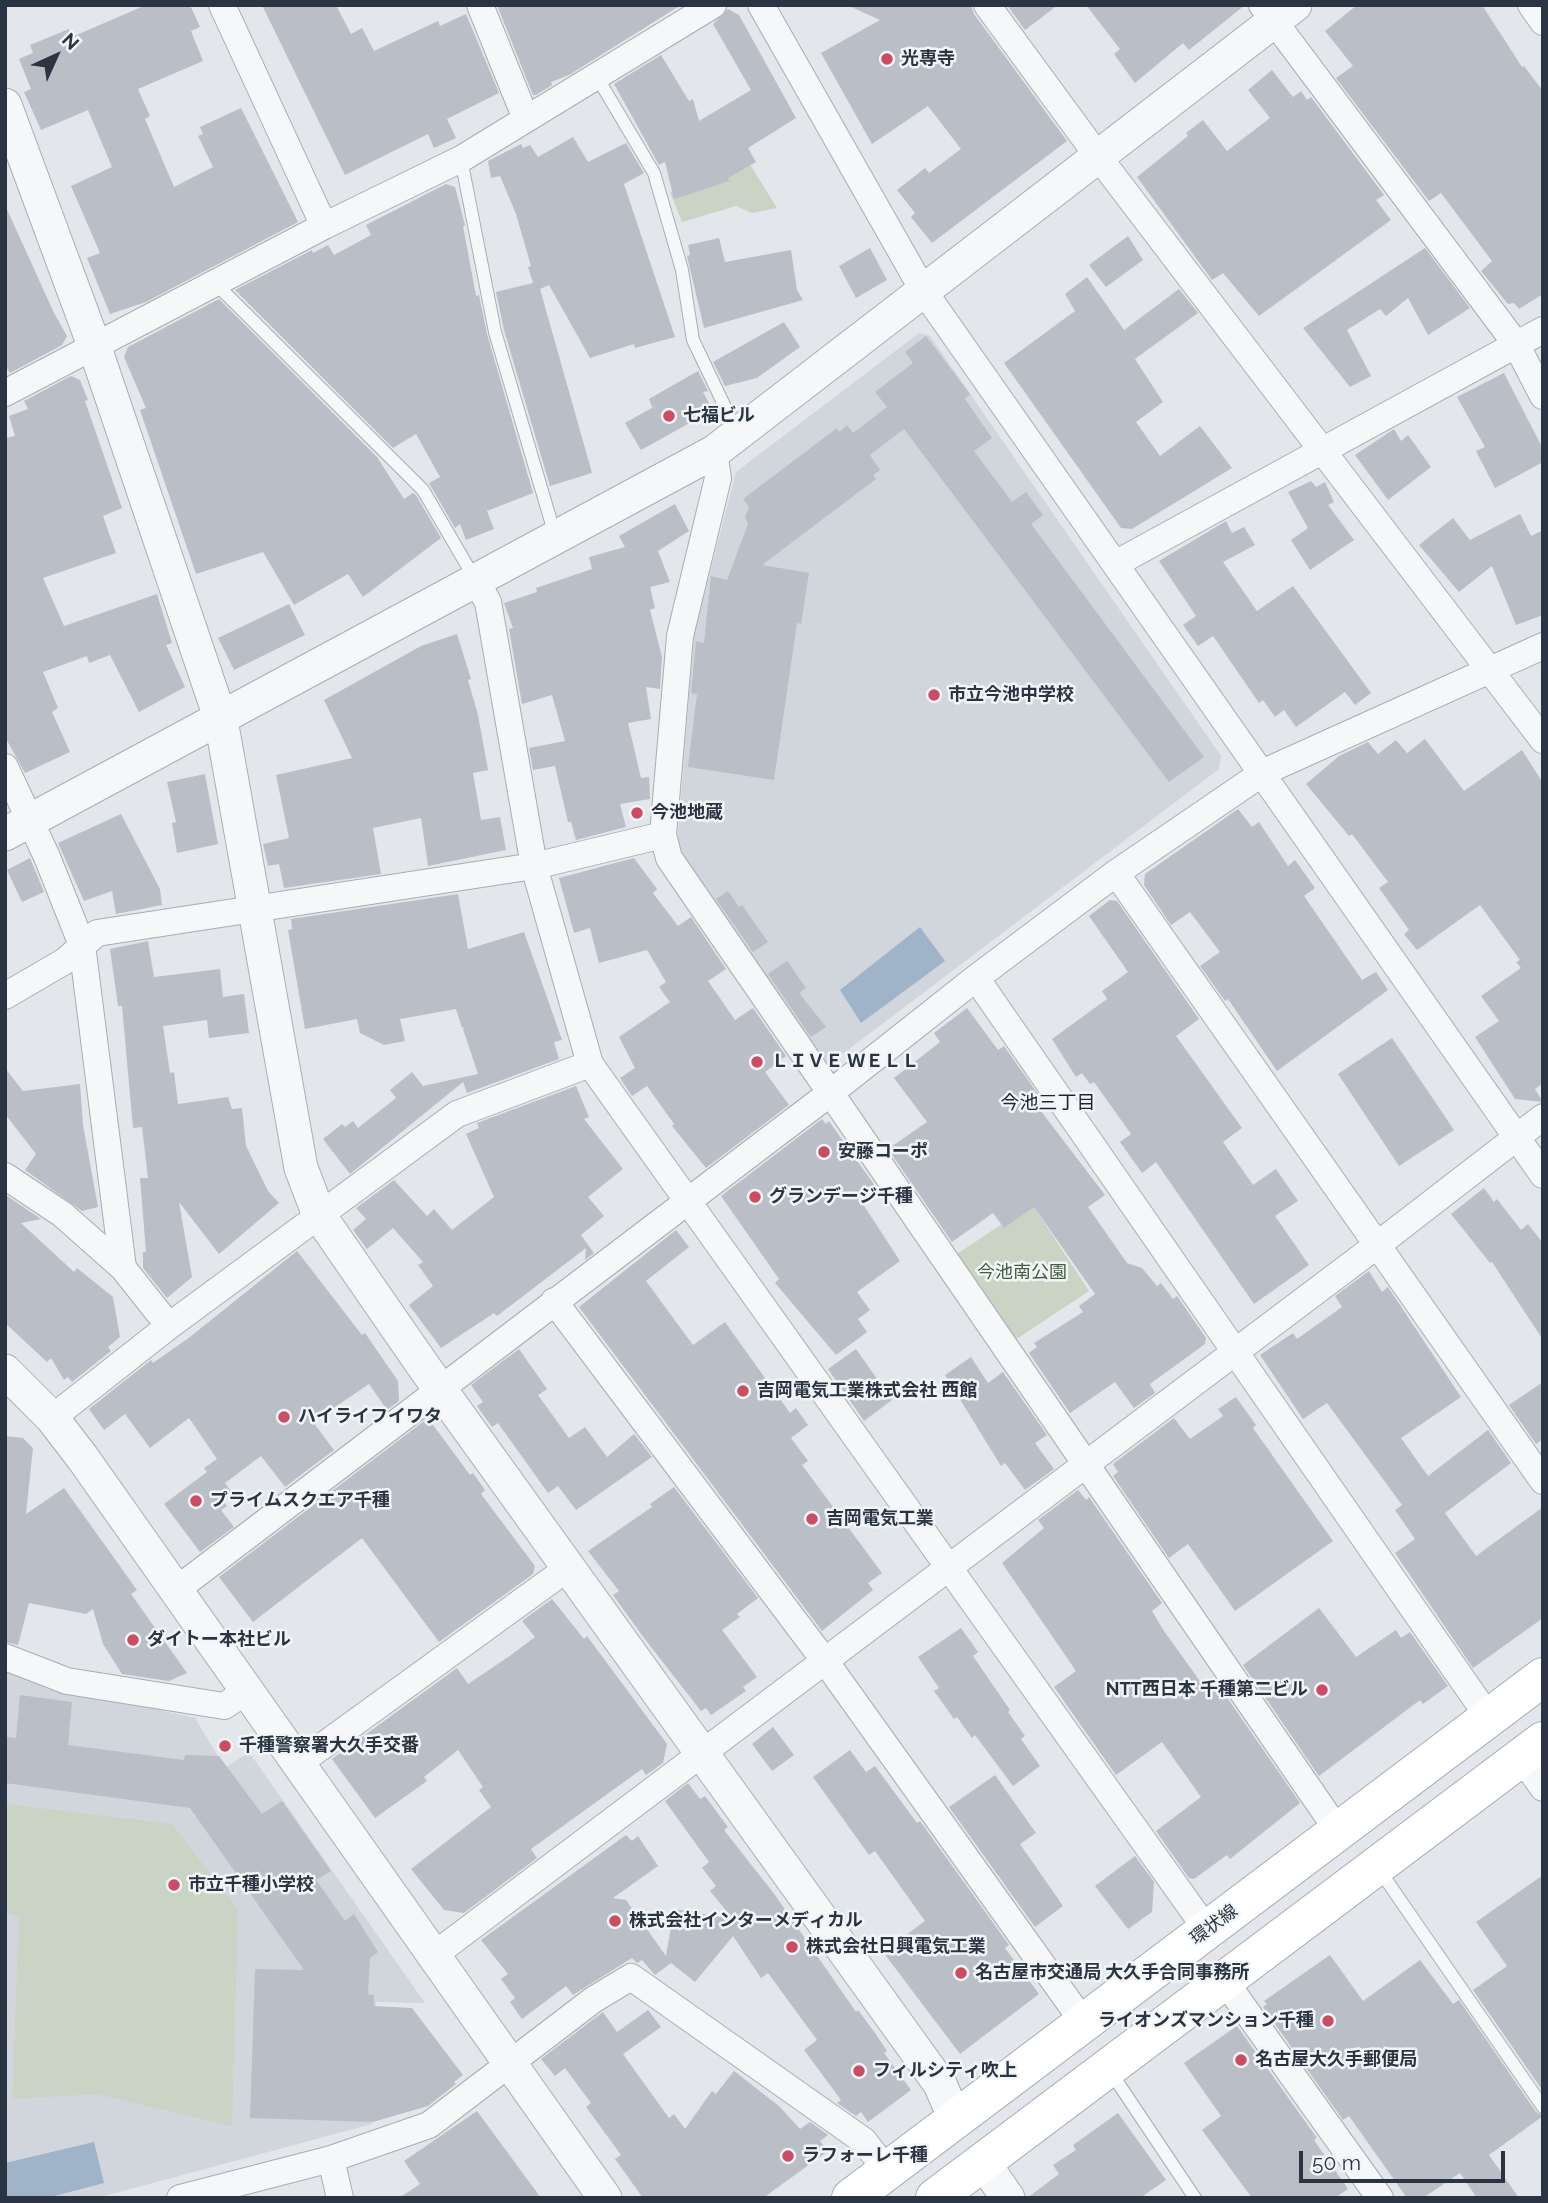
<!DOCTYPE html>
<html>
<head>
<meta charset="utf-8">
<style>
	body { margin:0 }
	#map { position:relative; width:1548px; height:2203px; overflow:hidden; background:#e3e6ea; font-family:Raleway,sans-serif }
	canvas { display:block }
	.frame { position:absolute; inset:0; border:7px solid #2b3442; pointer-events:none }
	.north { position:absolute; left:21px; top:21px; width:70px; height:70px; -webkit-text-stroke:5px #f2f5f8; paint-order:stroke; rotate:45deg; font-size:19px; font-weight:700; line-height:28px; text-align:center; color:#2b3442 }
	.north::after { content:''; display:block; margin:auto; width:24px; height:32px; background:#2b3442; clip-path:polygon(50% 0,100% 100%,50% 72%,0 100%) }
	.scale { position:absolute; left:1299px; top:2151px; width:206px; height:32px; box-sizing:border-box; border:4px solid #2b3442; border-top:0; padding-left:9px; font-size:21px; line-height:24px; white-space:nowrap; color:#2b3442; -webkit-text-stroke:5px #f2f5f8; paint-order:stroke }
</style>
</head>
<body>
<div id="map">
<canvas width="1548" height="2203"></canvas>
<div class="frame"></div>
<div class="north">N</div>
<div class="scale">50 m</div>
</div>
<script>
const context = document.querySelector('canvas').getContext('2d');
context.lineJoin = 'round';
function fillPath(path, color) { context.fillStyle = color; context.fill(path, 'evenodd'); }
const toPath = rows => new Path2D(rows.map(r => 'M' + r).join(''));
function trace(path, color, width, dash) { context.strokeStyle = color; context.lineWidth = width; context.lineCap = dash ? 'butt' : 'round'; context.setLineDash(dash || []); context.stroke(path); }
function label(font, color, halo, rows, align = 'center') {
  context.font = font + ' Raleway,"Noto Sans JP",sans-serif'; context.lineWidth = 5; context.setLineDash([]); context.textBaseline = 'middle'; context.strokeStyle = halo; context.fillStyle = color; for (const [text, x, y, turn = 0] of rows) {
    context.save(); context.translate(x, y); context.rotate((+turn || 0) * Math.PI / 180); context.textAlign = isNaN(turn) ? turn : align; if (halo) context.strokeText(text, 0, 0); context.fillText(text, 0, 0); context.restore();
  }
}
const built = toPath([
	[919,333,930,336,1221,756,1219,769,832,1062,822,1061,677,848,694,635,736,472],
	[5,1670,29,1680,195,1718,225,1768,249,1752,425,2003,376,2002,372,2124,97,2198,5,2198]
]);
const green = toPath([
	[749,163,777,208,752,213,736,206,682,222,670,192,719,180],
	[1032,1204,1089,1291,1012,1342,954,1256],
	[5,1804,172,1824,238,1910,232,2126,97,2094,12,2099,19,1918,5,1911]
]);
const water = toPath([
	[920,927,945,961,861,1023,840,990],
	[94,2142,104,2183,47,2198,5,2198,5,2163]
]);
const building = toPath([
	[146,5,190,5,200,27,191,31,203,61,138,89,150,116,145,119,174,187,213,167,198,136,203,134,200,127,241,108,298,222,146,302,110,314,87,258,100,253,71,186,112,167,88,110,41,130,24,92,31,89,19,59,33,53,30,45,69,29,72,37],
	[262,5,336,5,351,34,362,28,374,51,438,21,440,26,466,14,499,93,447,119,456,138,434,148,428,134,345,175],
	[497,5,681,5,569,75,551,82,552,85,536,95,533,95],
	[847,5,971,5,974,14,1067,141,932,243,911,217,915,213,897,190,925,168,929,173,961,149,928,106,872,144,821,53,880,20],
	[1007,5,1058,5,1025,30],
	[1086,5,1245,5,1189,50,1183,43,1135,83,1114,54,1120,49],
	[1357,5,1482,5,1522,67,1524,66,1543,91,1543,294,1519,309,1514,303,1508,304,1481,271,1492,261,1441,193,1429,201,1336,78,1353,66,1325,31],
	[728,9,739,15,796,118,748,148,756,162,728,178,729,181,674,199,665,162,659,165,614,84,661,55,689,101,693,99,699,121,751,90,713,24],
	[1272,70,1293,97,1301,91,1307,100,1311,97,1384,195,1376,200,1391,220,1259,316,1223,273,1212,280,1137,177,1188,136,1186,133,1203,120,1227,151,1270,118,1248,90],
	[573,137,588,162,626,143,644,173,624,184,675,337,635,348,634,344,590,358,549,285,540,289,592,473,550,486,504,330,496,292,533,283,528,267,531,266,516,214,500,176,491,178,488,161,521,144,523,148,530,145,538,157],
	[446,184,455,187,465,225,463,226,476,296,479,295,487,334,533,493,487,511,494,529,466,540,460,524,455,528,429,483,440,477,416,434,393,448,235,290,312,250,313,253,328,245,334,255,371,235,366,225],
	[5,205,54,313,67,336,62,345,10,373,5,365],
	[1128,236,1143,260,1106,287,1089,265],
	[719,238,725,262,791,250,797,290,803,300,704,328,687,256,690,255,688,245],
	[870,248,887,280,856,298,839,266],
	[1425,248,1470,308,1428,335,1408,298,1386,316,1380,309,1347,330,1371,376,1350,387,1303,328],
	[1087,277,1124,330,1179,289,1198,313,1135,359,1163,402,1136,422,1160,456,1200,426,1232,468,1132,529,1121,528,1004,363,1075,311,1065,294],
	[219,299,377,457,404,499,413,493,416,495,441,538,363,597,348,574,294,605,263,552,196,574,140,410,146,408,124,357,128,347],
	[784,322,800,347,757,378,725,386,713,362],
	[926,336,970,394,965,399,992,438,974,451,1012,502,1026,492,1043,515,1031,524,1204,757,1169,782,904,429,870,455,880,470,873,475,876,479,762,565,809,573,801,624,797,623,774,780,688,767,697,694,691,693,696,641,704,643,711,576,727,580,748,524,745,517,749,507,743,499,837,428,839,432,847,425,853,433,887,407,875,392,913,363,905,352],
	[698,371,708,391,703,392,713,410,641,450,625,423,657,405,652,407,649,399],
	[1504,373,1543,449,1543,462,1495,488,1476,451,1485,447,1457,397],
	[71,376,80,380,88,400,85,401,122,508,103,516,116,553,43,578,64,626,157,594,172,643,166,645,185,687,139,712,110,655,89,663,87,656,43,672,58,708,52,712,70,752,25,773,5,737,5,438,15,436,9,416,28,409,24,401],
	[1394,429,1401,441,1408,435,1431,467,1388,500,1355,455],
	[1311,481,1316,487,1325,482,1334,502,1328,505,1354,540,1310,570,1291,540,1308,528,1288,492],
	[675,504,689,531,658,551,670,582,650,587,655,608,650,610,662,657,660,689,646,687,651,719,628,723,641,778,649,777,650,799,620,804,626,827,576,840,571,822,568,822,555,766,533,770,529,748,565,741,552,695,522,704,509,629,513,628,504,603,537,592,536,588,592,569,589,557,625,547,619,536],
	[1520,514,1531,536,1543,530,1543,615,1516,625,1492,566,1459,592,1419,545,1453,518,1470,540],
	[1226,521,1232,533,1244,527,1255,545,1223,562,1257,611,1293,586,1371,693,1355,705,1345,692,1296,727,1284,710,1275,717,1263,700,1259,703,1213,636,1198,646,1183,625,1196,616,1159,561],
	[289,604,305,635,234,670,218,638],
	[457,634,471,679,468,680,478,715,488,770,473,773,481,820,500,817,506,850,428,866,421,818,373,828,381,874,284,888,279,864,268,866,263,844,289,838,276,775,352,758,324,700,421,646],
	[1425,739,1464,791,1522,750,1543,783,1543,1083,1535,1089,1543,1102,1515,1099,1475,1037,1499,1021,1481,996,1521,968,1516,962,1520,960,1480,905,1417,950,1404,934,1409,930,1379,888,1388,882,1352,834,1349,836,1306,784,1339,756,1368,742,1378,754,1396,740,1407,753],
	[205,774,218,844,177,853,172,823,176,822,167,782],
	[1238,809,1252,827,1259,822,1288,866,1295,860,1315,888,1304,896,1362,980,1376,972,1388,990,1277,1071,1228,999,1225,1001,1200,966,1220,952,1190,912,1171,925,1144,885,1145,874],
	[121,814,160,889,162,905,116,914,112,891,84,901,58,843],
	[30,858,44,892,22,902,7,870],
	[634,858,657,889,653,893,678,926,691,917,726,969,708,981,735,1020,753,1008,786,1056,765,1072,789,1105,706,1168,672,1126,674,1124,647,1086,632,1096,620,1078,635,1068,619,1037,670,1002,659,987,666,982,647,950,599,963,590,928,574,933,559,878],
	[728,891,739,907,742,905,768,942,753,952,716,899],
	[458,894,468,949,524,932,562,1040,554,1042,559,1059,467,1093,463,1082,350,1174,323,1139,342,1124,345,1127,353,1121,358,1128,396,1098,390,1090,412,1072,423,1086,478,1074,463,1029,465,1027,462,1028,456,1009,400,1019,405,1041,384,1045,360,1033,357,1019,305,1029,288,930,292,929,291,919],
	[1110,900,1117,901,1199,1019,1176,1036,1242,1128,1223,1142,1253,1185,1276,1169,1298,1201,1275,1216,1309,1265,1254,1304,1156,1162,1142,1173,1120,1142,1131,1134,1094,1082,1090,1084,1082,1073,1076,1077,1052,1039,1107,999,1102,991,1128,972,1089,916],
	[148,941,154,977,220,969,223,997,244,994,249,1033,209,1038,207,1020,163,1026,170,1073,174,1072,178,1104,228,1097,232,1109,242,1108,246,1146,268,1191,279,1203,219,1254,179,1202,192,1277,167,1298,143,1268,143,1252,146,1252,140,1178,148,1178,142,1127,133,1128,122,1006,118,1006,110,949],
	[787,961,806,988,799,993,826,1027,811,1037,768,974],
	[967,1008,998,1050,1004,1046,1040,1097,1034,1102,1105,1195,1088,1207,1127,1263,1142,1268,1157,1286,1161,1283,1173,1299,1177,1296,1206,1338,1205,1344,1150,1384,1155,1393,1134,1408,1115,1382,1070,1413,1029,1353,1037,1347,1034,1343,1083,1312,1079,1306,1095,1294,1034,1207,1004,1228,993,1213,952,1242,888,1149,927,1122,894,1078,940,1042,934,1033],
	[1392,1038,1454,1130,1399,1166,1338,1074],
	[5,1068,23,1091,80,1084,83,1125,98,1207,82,1211,25,1170,36,1154,5,1114],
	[576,1086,589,1117,584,1119,623,1169,588,1197,604,1216,581,1235,594,1253,585,1260,586,1248,497,1316,494,1313,441,1348,409,1305,433,1286,418,1265,423,1262,393,1228,367,1249,353,1230,366,1219,356,1208,394,1180,427,1216,434,1209,452,1230,494,1197,466,1134,479,1128,477,1123],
	[822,1119,826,1124,829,1121,875,1186,859,1198,900,1261,857,1292,870,1310,858,1319,867,1332,836,1355,775,1283,779,1279,721,1196],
	[1484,1188,1494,1202,1497,1199,1521,1230,1528,1224,1543,1243,1543,1340,1492,1262,1490,1263,1451,1214],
	[7,1196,41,1219,21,1223,74,1272,77,1268,113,1297,120,1337,108,1347,111,1351,72,1382,68,1377,64,1380,51,1358,47,1362,5,1323],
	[676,1230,689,1247,646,1281,693,1345,725,1322,790,1413,796,1408,808,1425,791,1438,808,1461,802,1465,882,1573,868,1583,873,1590,822,1631,579,1307],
	[297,1251,362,1335,365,1333,398,1381,399,1401,387,1410,369,1384,313,1422,334,1450,285,1487,261,1456,225,1483,231,1491,221,1498,227,1506,221,1510,234,1527,200,1552,164,1504,207,1472,204,1468,217,1459,189,1418,150,1448,125,1414,104,1430,89,1409,151,1360,153,1363,190,1337],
	[1369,1271,1382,1292,1388,1287,1461,1397,1401,1438,1428,1476,1488,1430,1511,1463,1445,1513,1476,1556,1543,1507,1543,1618,1473,1668,1395,1553,1415,1539,1395,1510,1402,1505,1327,1403,1303,1419,1260,1355,1293,1333,1297,1339,1342,1307,1335,1296],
	[519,1349,547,1389,538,1395,569,1438,585,1427,607,1457,634,1434,652,1457,576,1510,558,1486,548,1493,498,1423,492,1427,477,1406,483,1402,471,1385],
	[856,1349,892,1400,864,1421,828,1369],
	[971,1357,988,1383,1003,1372,1047,1435,1035,1443,1054,1469,1025,1490,1005,1463,1001,1466,945,1375],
	[1543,1382,1543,1439,1536,1444,1509,1405],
	[1236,1397,1256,1425,1253,1428,1333,1541,1235,1611,1188,1544,1169,1558,1113,1476,1118,1472,1113,1464,1174,1418,1190,1439,1223,1416,1218,1409],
	[428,1418,470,1475,473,1473,485,1490,481,1494,535,1566,533,1574,439,1642,362,1538,253,1622,219,1577],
	[5,1436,23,1438,33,1448,26,1514,64,1488,137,1590,131,1594,187,1673,169,1681,122,1674,103,1644,93,1609,86,1614,29,1603,18,1645,5,1642],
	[674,1487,758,1598,737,1614,740,1617,722,1630,757,1677,743,1687,746,1691,711,1715,706,1708,701,1711,644,1638,613,1595,619,1591,588,1551,652,1507,650,1504],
	[1078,1490,1086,1500,1089,1497,1162,1603,1152,1611,1164,1631,1207,1691,1217,1683,1300,1803,1230,1859,1227,1855,1194,1879,1189,1878,1156,1831,1201,1797,1162,1742,1116,1775,1054,1687,1076,1671,1002,1563,1044,1528,1038,1520],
	[552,1599,584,1639,587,1636,667,1744,663,1763,646,1775,642,1769,531,1849,537,1858,464,1913,444,1910,411,1869,491,1807,479,1790,483,1787,458,1750,424,1777,427,1781,375,1818,332,1759,457,1668,468,1684,511,1655,535,1637,522,1621],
	[1319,1608,1356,1657,1396,1630,1401,1638,1410,1632,1448,1686,1423,1704,1420,1700,1319,1776,1243,1665],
	[961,1628,978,1652,973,1656,1010,1710,1008,1712,1025,1736,1021,1739,1040,1766,1013,1786,975,1735,972,1738,957,1717,954,1719,934,1691,939,1688,918,1657],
	[20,1695,72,1702,68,1745,184,1760,185,1755,219,1756,262,1814,282,1801,331,1871,316,1880,345,1921,354,1914,378,1952,370,1958,368,1994,374,1995,374,2006,412,2008,463,2075,454,2082,456,2084,428,2106,373,2122,250,2118,255,1969,304,1970,190,1808,5,1783,5,1737,16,1738],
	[773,1727,794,1755,772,1771,752,1744],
	[850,1750,866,1772,875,1766,917,1823,920,1821,1009,1945,1005,1948,1039,1994,960,2054,883,1952,925,1921,875,1851,869,1855,813,1777],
	[995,1775,1036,1833,1020,1844,1063,1906,1035,1927,949,1807],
	[688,1783,700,1799,705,1796,728,1827,724,1830,775,1895,856,2012,858,2010,875,2033,887,2051,884,2053,911,2090,868,2122,861,2112,856,2116,837,2103,841,2100,804,2050,817,2040,768,1973,761,1978,733,1936,695,1982,671,1963,655,1975,642,1960,637,1963,632,1958,573,1995,566,1986,522,2019,510,2002,515,1998,501,1979,508,1974,481,1940,626,1835,632,1841,638,1836,658,1866,613,1898,626,1900,666,1956,674,1909,733,1919,710,1891,716,1886,702,1868,709,1862,665,1801],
	[1135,1856,1154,1882,1152,1912,1128,1929,1095,1886],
	[1543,1875,1543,2091,1473,1990,1507,1966,1476,1922],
	[1330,1955,1363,2001,1420,1960,1453,2004,1459,2000,1536,2112,1543,2116,1489,2155,1519,2198,1477,2198,1460,2173,1423,2198,1407,2198,1349,2116,1343,2120,1263,2007,1267,2004,1264,2001],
	[648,2010,661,2027,623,2054,669,2118,674,2114,685,2129,712,2091,716,2094,734,2071,779,2106,800,2129,810,2122,828,2135,820,2141,828,2151,763,2198,643,2198,615,2159,621,2155,586,2107,591,2103,565,2068,555,2076,541,2059,603,2012,617,2032],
	[1237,2026,1317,2138,1314,2140,1348,2189,1335,2198,1252,2198,1202,2130,1221,2116,1184,2063],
	[477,2111,541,2198,399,2198,420,2184,404,2161],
	[1118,2113,1166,2180,1140,2198,1027,2198,1059,2174,1053,2165,1076,2150,1073,2145]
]);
const service = toPath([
	[597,77,654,173,682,270,693,340,738,434],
	[461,159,495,332,555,535],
	[216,284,423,490,475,579],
	[1378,1868,1543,2107],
	[1110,2071,1195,2198]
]);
const minor = toPath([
	[222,5,324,226],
	[480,5,526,119],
	[761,5,923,290,1543,1175],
	[987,5,1097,155,1543,740],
	[1262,5,1516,344,1543,396],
	[1531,5,1543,22],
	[5,393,324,226,461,159,713,5],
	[714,452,718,478,680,636,663,835,669,858,1338,1831],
	[1115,564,1543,330],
	[476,581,488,602,534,866,590,1064,1207,1930],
	[5,767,47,857,82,945,123,1268],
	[1116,873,1543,1481],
	[976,978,1489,1718],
	[5,996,65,961,97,933,534,866,663,835],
	[5,1176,62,1214,123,1268,169,1326],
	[554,1301,833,1672,1084,2023],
	[52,1418,169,1326,457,1114,590,1064],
	[176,1590,829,1094,976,978,1116,873,1264,772,1543,646],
	[5,1657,67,1681,224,1706,247,1691],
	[1521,1757,1543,1788],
	[299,1763,568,1568],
	[434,1955,1376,1246,1543,1117],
	[1224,1980,1380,2198],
	[331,2159,340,2198],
	[180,2198,331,2159,429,2125,593,2000,631,1977,864,2141,887,2171]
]);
const tertiary = toPath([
	[5,105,95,348,221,720,301,1168,319,1215,424,1367,940,2084,955,2119],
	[5,834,714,452,1295,5],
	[5,1371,52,1418,82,1457,605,2198],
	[983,2162,1008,2198]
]);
const primary = toPath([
	[851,2198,1543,1677],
	[935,2198,1543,1741]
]);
const markers = [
	[887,59,7,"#ca4d63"],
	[669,416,7,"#ca4d63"],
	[934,695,7,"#ca4d63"],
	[637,813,7,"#ca4d63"],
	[757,1062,7,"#ca4d63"],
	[824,1152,7,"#ca4d63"],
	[755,1197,7,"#ca4d63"],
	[743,1391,7,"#ca4d63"],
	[284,1417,7,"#ca4d63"],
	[196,1501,7,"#ca4d63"],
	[812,1519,7,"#ca4d63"],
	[133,1640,7,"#ca4d63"],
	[1322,1690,7,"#ca4d63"],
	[225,1746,7,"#ca4d63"],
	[174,1885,7,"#ca4d63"],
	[615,1921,7,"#ca4d63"],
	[792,1947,7,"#ca4d63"],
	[961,1973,7,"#ca4d63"],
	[1328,2021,7,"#ca4d63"],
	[1241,2060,7,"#ca4d63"],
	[859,2071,7,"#ca4d63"],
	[788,2156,7,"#ca4d63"]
];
const poiNames = [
	["光専寺",901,59],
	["七福ビル",683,416],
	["市立今池中学校",948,695],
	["今池地蔵",651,813],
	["ＬＩＶＥ ＷＥＬＬ",771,1062],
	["安藤コーポ",838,1152],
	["グランデージ千種",769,1197],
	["吉岡電気工業株式会社 西館",757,1391],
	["ハイライフイワタ",298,1417],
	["プライムスクエア千種",210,1501],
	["吉岡電気工業",826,1519],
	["ダイトー本社ビル",147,1640],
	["NTT西日本 千種第二ビル",1308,1690,"right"],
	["千種警察署大久手交番",239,1746],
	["市立千種小学校",188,1885],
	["株式会社インターメディカル",629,1921],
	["株式会社日興電気工業",806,1947],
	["名古屋市交通局 大久手合同事務所",975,1973],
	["ライオンズマンション千種",1314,2021,"right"],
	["名古屋大久手郵便局",1255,2060],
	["フィルシティ吹上",873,2071],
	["ラフォーレ千種",802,2156]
];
const parkNames = [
	["今池南公園",1022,1273]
];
const streetNames = [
	["環状線",1214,1925,-37]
];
const neighbourhoodNames = [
	["今池三丁目",1048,1103]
];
fillPath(built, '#d1d5dc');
fillPath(green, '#c9d4c4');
fillPath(water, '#9fb4c9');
fillPath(building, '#babfc7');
trace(service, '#a8adb4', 14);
trace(minor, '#a8adb4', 28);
trace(tertiary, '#a8adb4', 35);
trace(primary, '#a2abb6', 40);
trace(service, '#f5f7f9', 12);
trace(minor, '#f5f7f9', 26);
trace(tertiary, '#f5f7f9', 33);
trace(primary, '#fff', 38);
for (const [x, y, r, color] of markers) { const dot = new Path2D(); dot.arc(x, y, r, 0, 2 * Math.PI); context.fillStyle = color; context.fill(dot); trace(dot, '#f2f5f8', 2.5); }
label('bold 18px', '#2b3442', '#f2f5f8', poiNames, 'left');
label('18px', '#415d39', '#f2f5f8', parkNames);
label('18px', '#2b3442', '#f2f5f8', streetNames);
label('19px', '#1d2533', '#f2f5f8', neighbourhoodNames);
</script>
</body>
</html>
